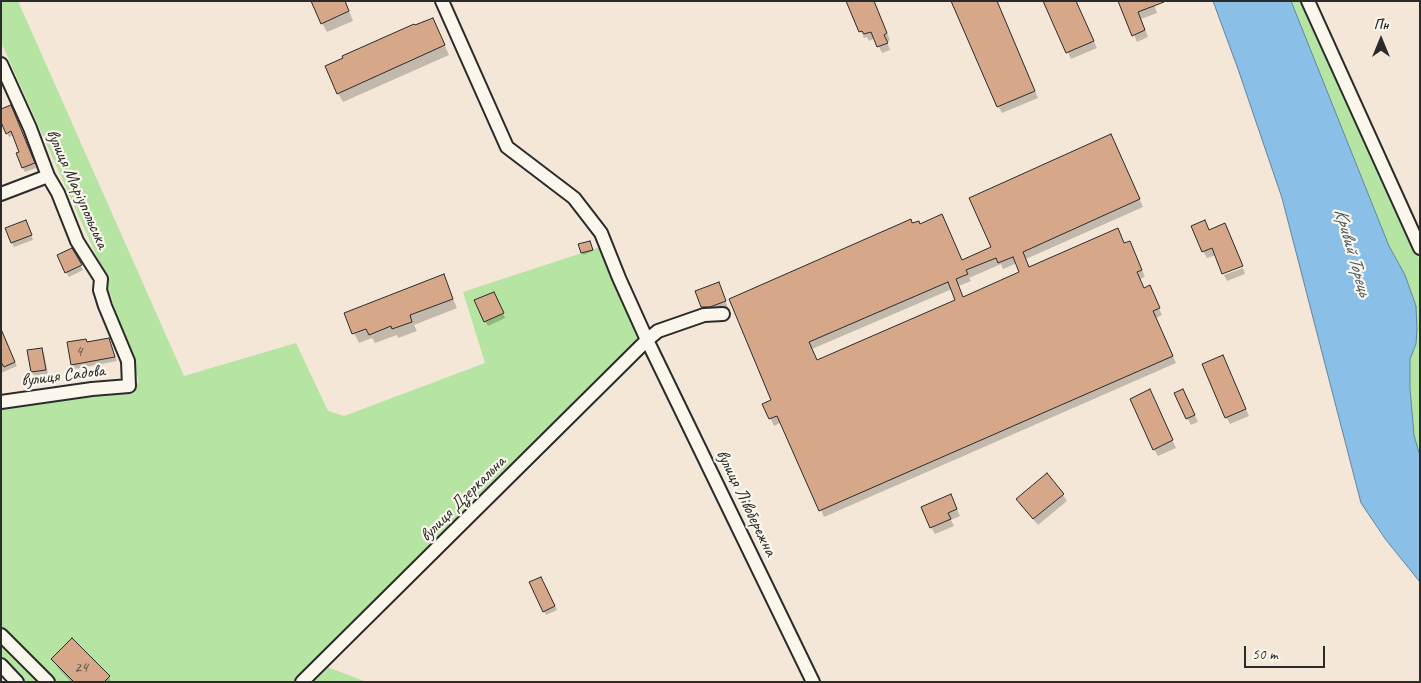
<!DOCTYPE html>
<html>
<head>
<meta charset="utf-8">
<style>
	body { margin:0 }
	#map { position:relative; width:1421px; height:683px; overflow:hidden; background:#f4e7d8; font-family:Caveat,sans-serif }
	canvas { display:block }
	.frame { position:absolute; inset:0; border:2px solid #2b2b2b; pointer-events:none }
	.north { position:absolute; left:1356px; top:15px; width:50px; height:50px; -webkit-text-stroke:4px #fbf7ec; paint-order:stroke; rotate:0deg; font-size:14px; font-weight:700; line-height:20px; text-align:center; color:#2b2b2b }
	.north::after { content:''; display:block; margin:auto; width:18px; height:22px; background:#2b2b2b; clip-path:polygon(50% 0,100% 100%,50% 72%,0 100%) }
	.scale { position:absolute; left:1244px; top:646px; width:81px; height:22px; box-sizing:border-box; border:2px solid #2b2b2b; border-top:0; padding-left:6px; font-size:15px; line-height:18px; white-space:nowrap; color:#2b2b2b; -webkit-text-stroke:4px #fbf7ec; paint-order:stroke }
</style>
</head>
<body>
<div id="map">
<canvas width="1421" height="683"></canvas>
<div class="frame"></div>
<div class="north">Пн</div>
<div class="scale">50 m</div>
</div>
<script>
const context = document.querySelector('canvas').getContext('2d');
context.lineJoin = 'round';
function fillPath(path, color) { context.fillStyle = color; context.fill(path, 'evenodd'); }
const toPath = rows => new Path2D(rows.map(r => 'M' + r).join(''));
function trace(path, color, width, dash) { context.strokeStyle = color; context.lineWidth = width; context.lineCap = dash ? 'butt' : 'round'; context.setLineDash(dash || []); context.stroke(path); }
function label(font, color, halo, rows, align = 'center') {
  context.font = font + ' Caveat,sans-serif'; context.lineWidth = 4.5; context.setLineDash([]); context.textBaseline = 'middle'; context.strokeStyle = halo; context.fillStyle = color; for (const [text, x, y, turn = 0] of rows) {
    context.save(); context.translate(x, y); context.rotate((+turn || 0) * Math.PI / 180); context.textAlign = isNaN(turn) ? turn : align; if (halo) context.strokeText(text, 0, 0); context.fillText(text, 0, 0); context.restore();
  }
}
const green = toPath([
	[1,1,18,1,184,376,296,343,328,411,344,416,485,363,463,292,603,246,637,329,637,337,634,343,293,682,53,682,1,632,1,405,129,388,139,382,101,266,1,42],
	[1291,1,1301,1,1420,261,1420,456,1414,435,1410,388,1410,359,1416,344,1416,306,1405,275,1389,246],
	[1,639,43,682,22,682,1,660],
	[327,667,367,682,311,682]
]);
const water = toPath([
	[1213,1,1291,1,1389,246,1405,275,1416,306,1417,329,1416,344,1410,359,1410,388,1414,435,1420,456,1420,582,1386,540,1361,503,1282,198,1238,69,1213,1]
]);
const shadow = toPath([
	[345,1,353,21,327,32,322,23],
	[847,1,874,1,890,40,887,42,890,50,882,53,875,38,869,41,867,37,864,38],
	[997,1,1038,98,1002,113,998,106],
	[1045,1,1076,1,1097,48,1071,59],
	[1120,1,1153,1,1157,13,1141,19,1148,37,1137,42],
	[437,28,449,55,343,102,338,93],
	[13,111,36,168,25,172,23,168,21,152,14,135,9,137,7,133],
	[1114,143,1143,207,1026,259,1030,269,1125,244,1133,249,1145,277,1140,279,1144,289,1153,294,1162,315,1156,318,1176,363,824,517,782,422,774,426,764,405,773,401,731,300,912,225,920,225,962,261,993,248],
	[1017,263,1021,272,963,298,959,286,971,281,969,278,1001,264,1003,269],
	[952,289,956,301,818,362,812,349],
	[1225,224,1228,231,1242,265,1216,255,1207,258,1203,251,1209,231],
	[28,225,33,240,14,247,12,243],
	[591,244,593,251,583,255,579,245],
	[72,250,83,270,69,277,66,272],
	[1243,268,1245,274,1227,281,1224,275],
	[443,276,457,308,414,325,417,331,398,338,397,335,375,343,372,338,359,343,354,333],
	[722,291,728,308,714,313,706,314,702,307],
	[496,297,505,318,488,326,485,321],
	[1,339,6,342,17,366,1,373],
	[109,339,117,361,75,369,72,365,69,343,87,343],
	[41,349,44,353,48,374,34,376,32,372,28,351],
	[1226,364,1249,416,1230,424,1226,417],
	[1186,397,1198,422,1191,425,1187,418],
	[1153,398,1176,448,1158,456,1154,449],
	[1063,495,1067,501,1038,525,1022,506],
	[954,503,960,516,951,520,954,526,935,534,931,527],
	[543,582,557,610,546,615,544,611],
	[53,659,109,677,111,682,71,682,58,668]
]);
const building = toPath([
	[311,1,345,1,349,11,321,24,311,1],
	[846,1,874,1,887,33,884,35,888,43,877,47,871,32,864,34,862,31,859,32,846,1],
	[951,1,997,1,1035,91,997,107,951,1],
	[1043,1,1076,1,1094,41,1066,53,1043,1],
	[1118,1,1164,1,1164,2,1138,12,1145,30,1132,36,1118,1],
	[433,18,445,45,337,94,325,66,343,58,342,56,414,24,415,25,433,18],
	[11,105,35,163,22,168,16,153,19,152,11,131,6,134,1,122,1,109,11,105],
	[1111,134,1140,199,1023,252,1029,267,1118,228,1124,243,1130,241,1142,270,1137,272,1144,288,1150,285,1160,308,1153,311,1173,356,819,511,777,416,769,419,762,404,771,400,729,299,911,219,912,223,919,221,920,224,942,214,962,260,991,247,969,198,1111,134],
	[1013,257,1019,272,963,297,956,279,968,274,966,270,996,258,998,263,1013,257],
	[948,282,955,300,817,360,809,342,948,282],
	[26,220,32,235,11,243,5,228,26,220],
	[1205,220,1209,230,1225,223,1243,266,1222,274,1212,248,1202,252,1191,226,1205,220],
	[590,241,593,250,581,253,578,244,590,241],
	[72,248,82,265,65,273,57,255,72,248],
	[444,274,453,299,410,315,412,322,392,329,391,326,369,335,366,329,352,334,344,313,444,274],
	[719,282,726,301,710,307,701,307,695,291,719,282],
	[494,292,504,313,484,322,474,300,494,292],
	[1,329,15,362,4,367,1,362,1,329],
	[109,338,115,357,71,365,67,342,86,339,87,342,109,338],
	[42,348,46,370,31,372,27,350,42,348],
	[1223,355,1246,409,1225,418,1202,364,1223,355],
	[1150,389,1173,440,1153,450,1130,399,1150,389],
	[1183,389,1195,415,1186,419,1174,393,1183,389],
	[1047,473,1064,494,1033,519,1016,499,1047,473],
	[951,494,957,509,948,513,951,519,930,528,921,507,951,494],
	[541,577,555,606,543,612,529,582,541,577],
	[72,638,110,676,104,682,74,682,51,659,72,638]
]);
const minor = toPath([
	[442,1,507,147,574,198,601,233,619,278,647,340,813,682],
	[1308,1,1420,248],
	[1,64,30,128,48,176,58,193,77,241,101,279,100,290,105,306,128,361,129,386,92,389,1,402],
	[1,194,48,176],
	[1,635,48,682],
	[1,665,17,682],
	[302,682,647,340,658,331,704,315,723,314]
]);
const numberNames = [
	["4",79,352],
	["24",81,668]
];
const streetNames = [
	["вулиця Маріупольська",77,189,66],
	["вулиця Садова",63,376,-7],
	["вулиця Дзеркальна",463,499,-45],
	["вулиця Лівобережна",746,503,64]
];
const waterNames = [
	["Кривий Торець",1352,252,74]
];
fillPath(green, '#b5e4a3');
fillPath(water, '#8abfe7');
trace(water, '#64849c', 1);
fillPath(shadow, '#0003');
fillPath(building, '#d7a789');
trace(building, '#2b2b2b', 1);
trace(minor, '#2b2b2b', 16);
trace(minor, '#fbf7ec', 12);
label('15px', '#564a42', null, numberNames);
label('18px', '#2b2b2b', '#fbf7ec', streetNames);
label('italic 19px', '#485763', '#fbf7ec', waterNames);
</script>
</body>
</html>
